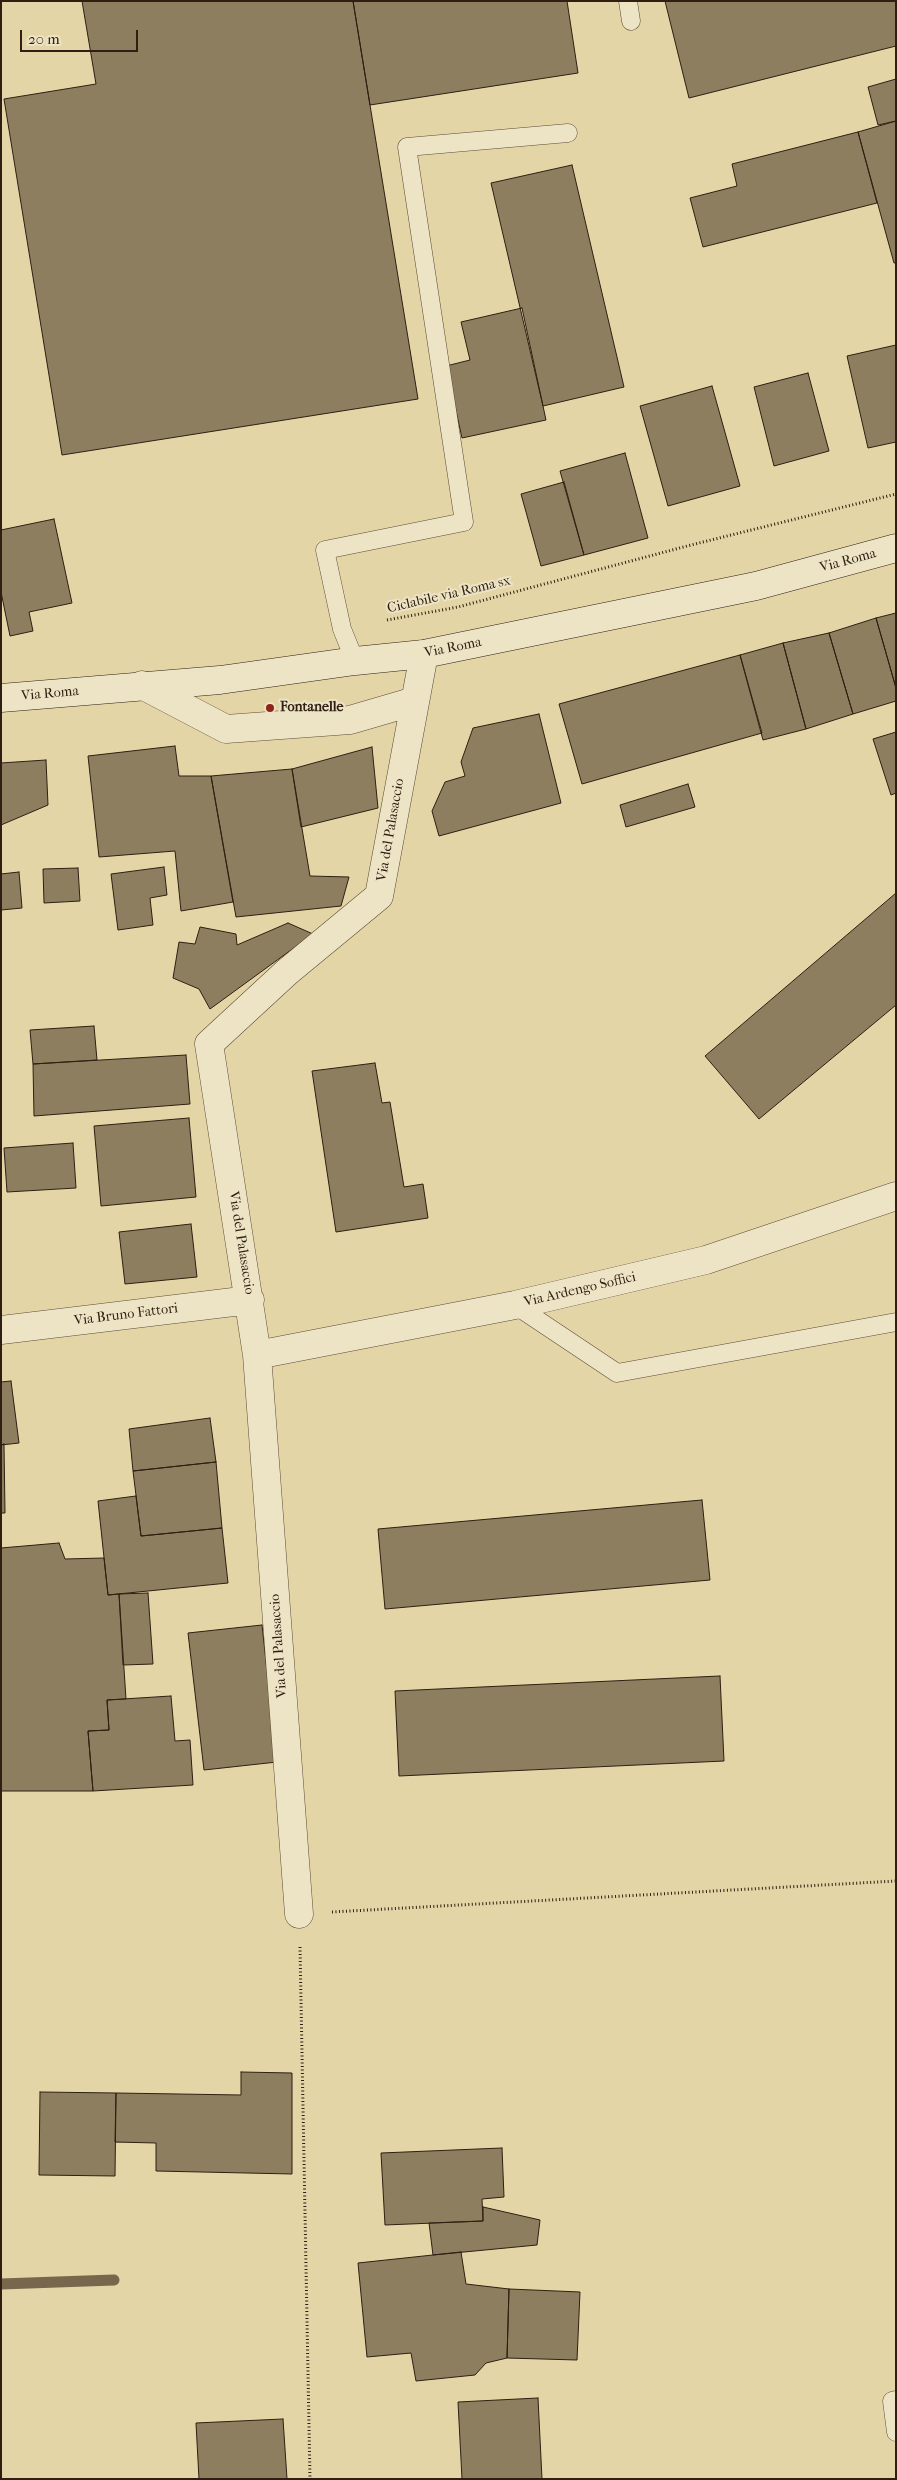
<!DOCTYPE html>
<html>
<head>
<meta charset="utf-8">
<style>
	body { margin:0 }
	#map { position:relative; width:897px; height:2480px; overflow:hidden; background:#e4d5a7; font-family:"IM FELL French Canon",serif }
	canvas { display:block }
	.frame { position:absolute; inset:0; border:2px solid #2e1f12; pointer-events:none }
	.scale { position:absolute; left:20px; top:30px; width:118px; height:22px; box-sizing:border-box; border:2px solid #2e1f12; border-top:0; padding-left:6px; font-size:15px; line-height:18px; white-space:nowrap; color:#2e1f12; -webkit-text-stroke:4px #ede4c6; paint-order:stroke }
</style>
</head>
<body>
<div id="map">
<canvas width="897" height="2480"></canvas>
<div class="frame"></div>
<div class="scale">20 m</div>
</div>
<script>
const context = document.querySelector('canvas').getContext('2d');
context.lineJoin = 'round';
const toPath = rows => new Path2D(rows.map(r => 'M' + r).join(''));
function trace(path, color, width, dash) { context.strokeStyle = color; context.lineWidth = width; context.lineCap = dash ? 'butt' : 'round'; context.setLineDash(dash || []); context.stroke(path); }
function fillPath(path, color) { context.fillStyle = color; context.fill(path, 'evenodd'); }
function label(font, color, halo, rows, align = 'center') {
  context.font = font + ' "IM FELL French Canon",serif'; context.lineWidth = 4; context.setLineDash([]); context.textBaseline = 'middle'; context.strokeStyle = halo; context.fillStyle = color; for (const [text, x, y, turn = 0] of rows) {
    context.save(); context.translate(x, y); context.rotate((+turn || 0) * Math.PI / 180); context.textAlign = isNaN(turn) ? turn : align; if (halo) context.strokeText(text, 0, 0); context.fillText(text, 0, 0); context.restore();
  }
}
const stream = toPath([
	[1,2284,114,2280]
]);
const building = toPath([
	[82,1,353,1,418,399,62,455,4,99,96,84,82,1],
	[353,1,567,1,578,73,370,105,353,1],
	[665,1,896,1,896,46,689,98,665,1],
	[896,79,896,121,878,125,868,87,896,79],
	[896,121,896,263,894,263,858,132,896,121],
	[858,132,877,203,703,247,690,198,737,186,732,164,858,132],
	[572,165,624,387,543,406,491,183,572,165],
	[522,308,546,420,462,438,446,366,470,360,461,322,522,308],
	[896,345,896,442,868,448,847,356,896,345],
	[808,373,829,451,774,466,754,387,808,373],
	[712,386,740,486,668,506,640,406,712,386],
	[625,453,648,538,584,555,560,471,625,453],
	[564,482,584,555,541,566,521,494,564,482],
	[54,519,72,603,29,612,33,631,10,636,1,592,1,530,54,519],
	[896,613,896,688,876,618,896,613],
	[876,618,896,688,896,701,853,714,829,633,876,618],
	[829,633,853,714,806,729,783,643,829,633],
	[783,643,806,729,763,740,740,655,783,643],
	[740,655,762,733,582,784,559,704,740,655],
	[539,714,561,803,439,836,432,811,445,782,465,776,461,762,473,728,539,714],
	[896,732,896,793,891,795,873,739,896,732],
	[175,746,179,776,211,776,233,902,181,911,175,851,99,857,88,756,175,746],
	[372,747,378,808,301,827,292,769,372,747],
	[46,760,48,805,1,825,1,763,46,760],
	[292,769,310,876,349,877,341,906,236,917,211,776,292,769],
	[688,784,695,807,626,827,620,805,688,784],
	[164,867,167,895,150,898,153,925,118,930,111,874,164,867],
	[78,868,80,901,44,903,43,869,78,868],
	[19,872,22,908,1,910,1,874,19,872],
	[896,893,896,1005,759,1119,705,1056,896,893],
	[288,923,313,934,210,1009,199,989,173,978,179,942,195,944,200,927,236,934,237,945,288,923],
	[94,1026,97,1060,33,1064,30,1030,94,1026],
	[186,1055,190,1104,34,1116,33,1064,186,1055],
	[375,1063,382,1103,390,1102,404,1187,423,1184,428,1218,336,1232,312,1071,375,1063],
	[189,1118,196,1197,101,1206,94,1126,189,1118],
	[73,1143,76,1188,7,1192,4,1148,73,1143],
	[191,1224,197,1277,125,1284,119,1232,191,1224],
	[11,1381,19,1443,1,1445,1,1382,11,1381],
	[210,1418,216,1462,133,1471,129,1429,210,1418],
	[4,1444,5,1513,1,1513,1,1445,4,1444],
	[216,1462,222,1528,141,1536,133,1471,216,1462],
	[136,1496,141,1536,222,1528,228,1583,108,1595,98,1501,136,1496],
	[702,1500,710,1580,385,1609,378,1529,702,1500],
	[59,1543,65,1559,104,1558,108,1595,119,1594,126,1699,107,1700,109,1730,88,1731,93,1791,1,1791,1,1548,59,1543],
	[148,1593,153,1664,123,1665,119,1594,148,1593],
	[262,1625,277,1762,204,1770,188,1633,262,1625],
	[720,1676,724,1761,399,1776,395,1691,720,1676],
	[171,1696,175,1741,190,1740,193,1785,93,1791,88,1731,109,1730,107,1700,171,1696],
	[241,2072,292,2073,292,2174,156,2171,156,2143,115,2142,116,2093,241,2095,241,2072],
	[40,2092,116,2093,115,2176,39,2175,40,2092],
	[502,2148,504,2197,482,2199,483,2221,385,2225,381,2153,502,2148],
	[483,2207,540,2220,537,2245,433,2255,429,2223,483,2221,483,2207],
	[461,2252,466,2284,509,2289,507,2358,486,2363,475,2375,416,2381,411,2353,367,2357,358,2263,461,2252],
	[509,2289,580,2292,577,2360,507,2358,509,2289],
	[538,2398,542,2479,462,2479,458,2402,538,2398],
	[283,2419,287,2479,199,2479,196,2423,283,2419]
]);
const path = toPath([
	[387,620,458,607,691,545,896,494],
	[332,1912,896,1881],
	[300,1947,310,2479]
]);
const service = toPath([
	[628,1,631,21],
	[355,661,342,629,325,550,464,522,407,147,568,133],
	[515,1305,617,1373,896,1322],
	[896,2400,892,2401,896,2432]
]);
const minor = toPath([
	[142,685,226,729,350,720,415,701],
	[1,1330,250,1300],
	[257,1355,515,1305,706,1260,896,1196],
	[299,1914,257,1355,209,1044,287,972,379,896,424,654]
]);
const secondary = toPath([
	[1,698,220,680,355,661,424,654,756,586,896,548]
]);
const markers = [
	[270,708,5,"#8f2418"]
];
const streetNames = [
	["Via Roma",848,561,-15],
	["Ciclabile via Roma sx",449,595,-13],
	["Via Roma",453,648,-11],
	["Via Roma",50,694,-5],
	["Via del Palasaccio",391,830,-80],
	["Via del Palasaccio",241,1243,81],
	["Via Ardengo Soffici",580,1290,-13],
	["Via Bruno Fattori",126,1315,-7],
	["Via del Palasaccio",279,1646,-94]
];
const poiNames = [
	["Fontanelle",280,708]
];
trace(stream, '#76674d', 11);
fillPath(building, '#8d7e5f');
trace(building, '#2e1f12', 1);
trace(service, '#5c4c37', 19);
trace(minor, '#5c4c37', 29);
trace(secondary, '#2e1f12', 29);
trace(path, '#2e1f12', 3, [1, 2.5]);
trace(service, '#ede4c6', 18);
trace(minor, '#ede4c6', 28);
trace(secondary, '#ede4c6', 28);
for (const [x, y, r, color] of markers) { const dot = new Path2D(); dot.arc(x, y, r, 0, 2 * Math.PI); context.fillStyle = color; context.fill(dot); trace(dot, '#ede4c6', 2); }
label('14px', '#2e1f12', '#ede4c6', streetNames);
label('bold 14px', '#2e1f12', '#ede4c6', poiNames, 'left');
</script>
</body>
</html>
